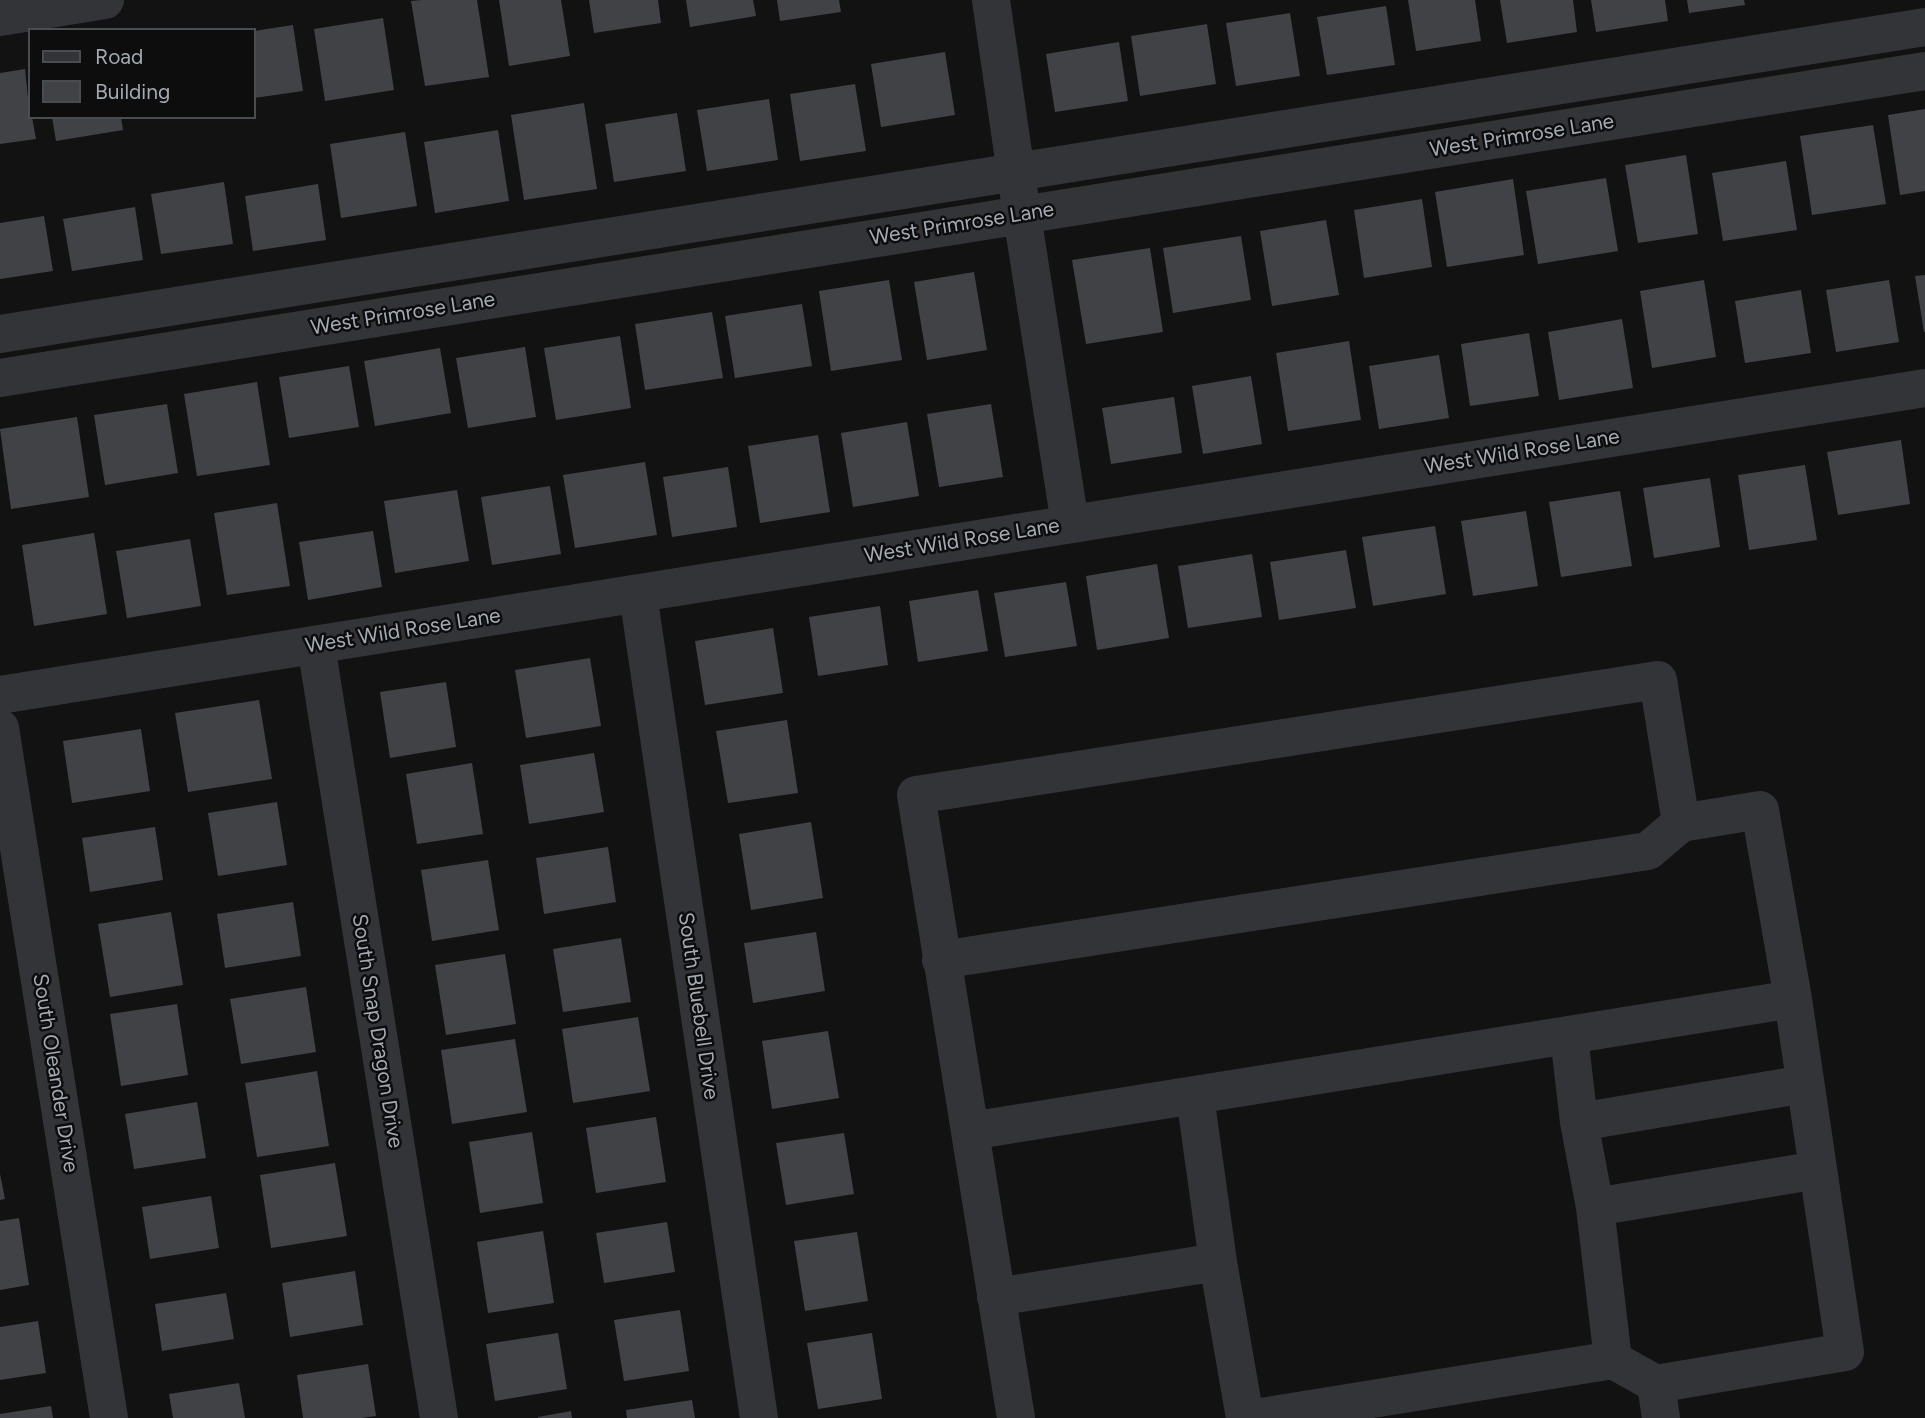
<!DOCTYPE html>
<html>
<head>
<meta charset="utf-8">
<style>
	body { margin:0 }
	#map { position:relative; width:1925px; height:1418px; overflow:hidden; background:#121213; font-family:Figtree,sans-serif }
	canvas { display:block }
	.legend { position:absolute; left:28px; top:28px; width:228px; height:91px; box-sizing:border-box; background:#0d0d0e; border:2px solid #494c50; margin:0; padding:9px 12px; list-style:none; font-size:21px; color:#a3aab3 }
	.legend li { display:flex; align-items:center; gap:14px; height:35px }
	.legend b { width:35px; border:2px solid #494c50 }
</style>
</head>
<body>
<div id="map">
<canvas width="1925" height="1418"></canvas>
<ul class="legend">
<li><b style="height:9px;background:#333438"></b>Road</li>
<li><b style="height:19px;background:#414246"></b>Building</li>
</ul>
</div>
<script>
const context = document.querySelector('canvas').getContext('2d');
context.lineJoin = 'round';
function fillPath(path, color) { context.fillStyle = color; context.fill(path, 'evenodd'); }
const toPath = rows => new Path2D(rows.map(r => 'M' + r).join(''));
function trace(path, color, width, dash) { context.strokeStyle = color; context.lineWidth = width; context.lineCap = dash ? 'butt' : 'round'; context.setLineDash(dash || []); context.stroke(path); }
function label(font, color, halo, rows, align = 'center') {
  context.font = font + ' Figtree,sans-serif'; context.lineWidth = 5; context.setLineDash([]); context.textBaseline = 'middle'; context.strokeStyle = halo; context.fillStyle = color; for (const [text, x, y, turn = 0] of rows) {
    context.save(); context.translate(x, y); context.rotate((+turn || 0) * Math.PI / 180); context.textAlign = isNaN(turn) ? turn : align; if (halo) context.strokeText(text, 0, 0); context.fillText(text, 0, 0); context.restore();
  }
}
const building = toPath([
	[421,0,477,0,489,77,425,86,411,1],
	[499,0,561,0,570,56,509,66],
	[589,0,658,0,661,23,594,33],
	[686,0,753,0,756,16,690,27],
	[777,0,839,0,841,12,780,21],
	[1408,0,1475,0,1481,41,1416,51],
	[1500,0,1573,0,1577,32,1507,43],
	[1591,0,1665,0,1668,21,1596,32],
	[1687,0,1744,0,1745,5,1689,13],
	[1386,6,1395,65,1327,75,1317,17],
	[1290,13,1300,76,1236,86,1226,23],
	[383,18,394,90,325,101,314,29],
	[1207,24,1216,84,1140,96,1131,36],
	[293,25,303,91,254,98,254,31],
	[1119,42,1128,101,1055,112,1046,54],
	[945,52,955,115,881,127,871,64],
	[25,69,30,117,32,117,36,139,0,144,0,73],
	[855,84,866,151,800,161,790,94],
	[769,99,778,160,707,171,697,110],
	[584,103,597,189,524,200,511,115],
	[1925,109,1925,191,1900,195,1888,115],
	[677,113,686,171,614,182,605,124],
	[52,117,121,117,123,130,56,141],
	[1873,125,1886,204,1812,215,1800,136],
	[498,130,509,201,435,213,424,142],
	[405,132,417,206,341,218,330,144],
	[1686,155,1698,234,1638,243,1625,165],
	[1786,161,1797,230,1723,241,1712,173],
	[1606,178,1618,251,1538,264,1526,191],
	[1513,179,1524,255,1447,267,1435,192],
	[224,182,233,244,161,254,151,194],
	[318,184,326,240,253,251,245,196],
	[1422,199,1432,267,1364,278,1354,210],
	[135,207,143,260,72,271,63,219],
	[44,216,53,271,0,279,0,223],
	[1326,220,1339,295,1272,306,1260,231],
	[1241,236,1251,300,1173,313,1163,248],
	[1150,248,1163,332,1086,344,1072,260],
	[974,272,987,350,927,360,914,282],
	[1925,275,1925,332,1924,332,1915,276],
	[889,280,902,360,831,371,819,291],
	[1704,280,1716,357,1652,368,1640,291],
	[1889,280,1899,342,1836,352,1826,290],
	[1801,290,1811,353,1745,363,1735,301],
	[802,304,812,366,735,378,725,316],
	[712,312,723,378,645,390,635,324],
	[1622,319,1633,388,1559,400,1548,332],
	[1529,333,1539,396,1470,406,1461,344],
	[620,336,631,408,556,420,544,348],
	[1349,341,1361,420,1288,431,1276,353],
	[525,347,536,417,468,428,456,358],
	[440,348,451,413,375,426,364,361],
	[1439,355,1449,418,1379,429,1369,366],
	[349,366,359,427,289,438,279,377],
	[1251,376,1262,444,1203,454,1192,386],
	[257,382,270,465,197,476,184,394],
	[1174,397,1182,453,1111,464,1102,408],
	[167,404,178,473,105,485,94,415],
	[991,404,1003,477,939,487,927,414],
	[77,417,89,497,11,509,0,429],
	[907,422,919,496,853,507,841,433],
	[818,435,830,512,760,523,748,446],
	[1901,440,1910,504,1838,515,1827,452],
	[645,462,657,535,575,548,563,475],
	[1805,465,1817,540,1749,550,1738,475],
	[728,467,737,527,672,537,663,477],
	[1710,478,1720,547,1654,558,1643,488],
	[550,486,561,554,492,565,481,497],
	[457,490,469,561,395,573,384,501],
	[1620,491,1632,566,1561,577,1549,502],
	[277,503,290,586,227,595,214,513],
	[1526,511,1538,586,1473,596,1461,521],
	[1435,526,1446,594,1373,606,1362,537],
	[373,531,382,587,308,600,299,542],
	[94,533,107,614,34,626,22,545],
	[190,539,201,606,127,618,116,551],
	[1346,550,1356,608,1279,620,1270,562],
	[1252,554,1262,617,1188,628,1178,566],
	[1157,564,1169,638,1097,650,1086,576],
	[1066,582,1077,646,1005,657,994,593],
	[978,590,988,651,918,662,909,601],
	[880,606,888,665,818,676,809,617],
	[773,628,783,693,705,705,695,641],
	[590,658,601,726,526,738,515,670],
	[446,682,456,747,390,758,380,692],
	[259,700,272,779,188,792,175,713],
	[787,720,798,793,728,803,716,731],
	[141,729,150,791,72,803,63,741],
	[594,753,604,812,529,824,520,765],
	[472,763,483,834,417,844,406,774],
	[277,802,287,865,218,876,208,813],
	[811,822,823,898,751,910,739,834],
	[155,827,163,880,90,892,82,838],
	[608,847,616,902,544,914,536,858],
	[488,860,499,930,432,941,421,870],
	[293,902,301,956,225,968,217,914],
	[171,912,183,985,110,997,98,924],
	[816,932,825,991,753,1003,744,943],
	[621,938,631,1002,563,1012,553,949],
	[505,954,516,1024,446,1035,435,965],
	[306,987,316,1052,241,1064,230,999],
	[177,1004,188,1075,121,1086,110,1014],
	[638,1017,650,1091,573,1103,562,1029],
	[828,1031,839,1098,772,1109,762,1041],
	[515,1039,527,1112,452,1124,441,1050],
	[317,1071,329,1146,257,1157,245,1083],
	[197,1102,206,1158,134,1169,125,1114],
	[656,1117,666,1182,596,1193,586,1128],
	[532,1132,543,1203,480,1213,469,1142],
	[844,1133,854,1194,786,1205,776,1143],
	[335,1163,347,1236,271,1248,260,1175],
	[0,1174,5,1199,0,1200],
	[211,1196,219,1248,150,1259,142,1207],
	[19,1218,29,1285,0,1290,0,1221],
	[667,1222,675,1272,604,1283,596,1233],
	[543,1231,554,1303,488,1313,477,1242],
	[857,1232,868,1301,805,1311,794,1241],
	[355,1271,363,1325,290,1337,282,1283],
	[226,1293,234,1339,162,1351,155,1304],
	[680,1310,689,1371,624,1381,614,1320],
	[38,1321,46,1373,0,1380,0,1327],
	[558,1333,567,1389,495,1401,486,1344],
	[872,1333,882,1399,818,1409,807,1343],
	[368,1364,376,1416,361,1418,303,1418,297,1375],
	[239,1383,245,1418,173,1418,169,1394],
	[692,1400,695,1418,627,1418,626,1410],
	[51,1406,53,1418,0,1418,0,1414],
	[571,1411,572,1418,538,1418,538,1417]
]);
const minor = toPath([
	[991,0,1022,215,1070,524],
	[0,17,105,0],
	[0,334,1925,27],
	[0,378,1925,71],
	[638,594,759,1418],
	[316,645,439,1418],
	[0,695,1925,388],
	[0,728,109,1418],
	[941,960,1648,851,1681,823],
	[1569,1036,1579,1122,1595,1207,1613,1360],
	[1195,1096,1218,1262,1245,1418],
	[1579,1122,1805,1084],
	[970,1131,1793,999],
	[1595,1207,1818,1170],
	[996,1297,1218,1262],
	[1016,1418,916,795,1658,680,1681,823,1760,810,1793,999,1845,1352,1656,1384,1661,1418],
	[1255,1418,1613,1360,1656,1384]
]);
const streetNames = [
	["West Primrose Lane",1522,136,-9],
	["West Primrose Lane",962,224,-9],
	["West Primrose Lane",403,314,-9],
	["West Wild Rose Lane",1522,452,-9],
	["West Wild Rose Lane",962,541,-9],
	["West Wild Rose Lane",403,631,-9],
	["South Bluebell Drive",698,1006,82],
	["South Snap Dragon Drive",377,1031,81],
	["South Oleander Drive",55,1073,81]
];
fillPath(building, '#414246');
trace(minor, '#333438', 38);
label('21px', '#a3aab3', '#0d0d0e', streetNames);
</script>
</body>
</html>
